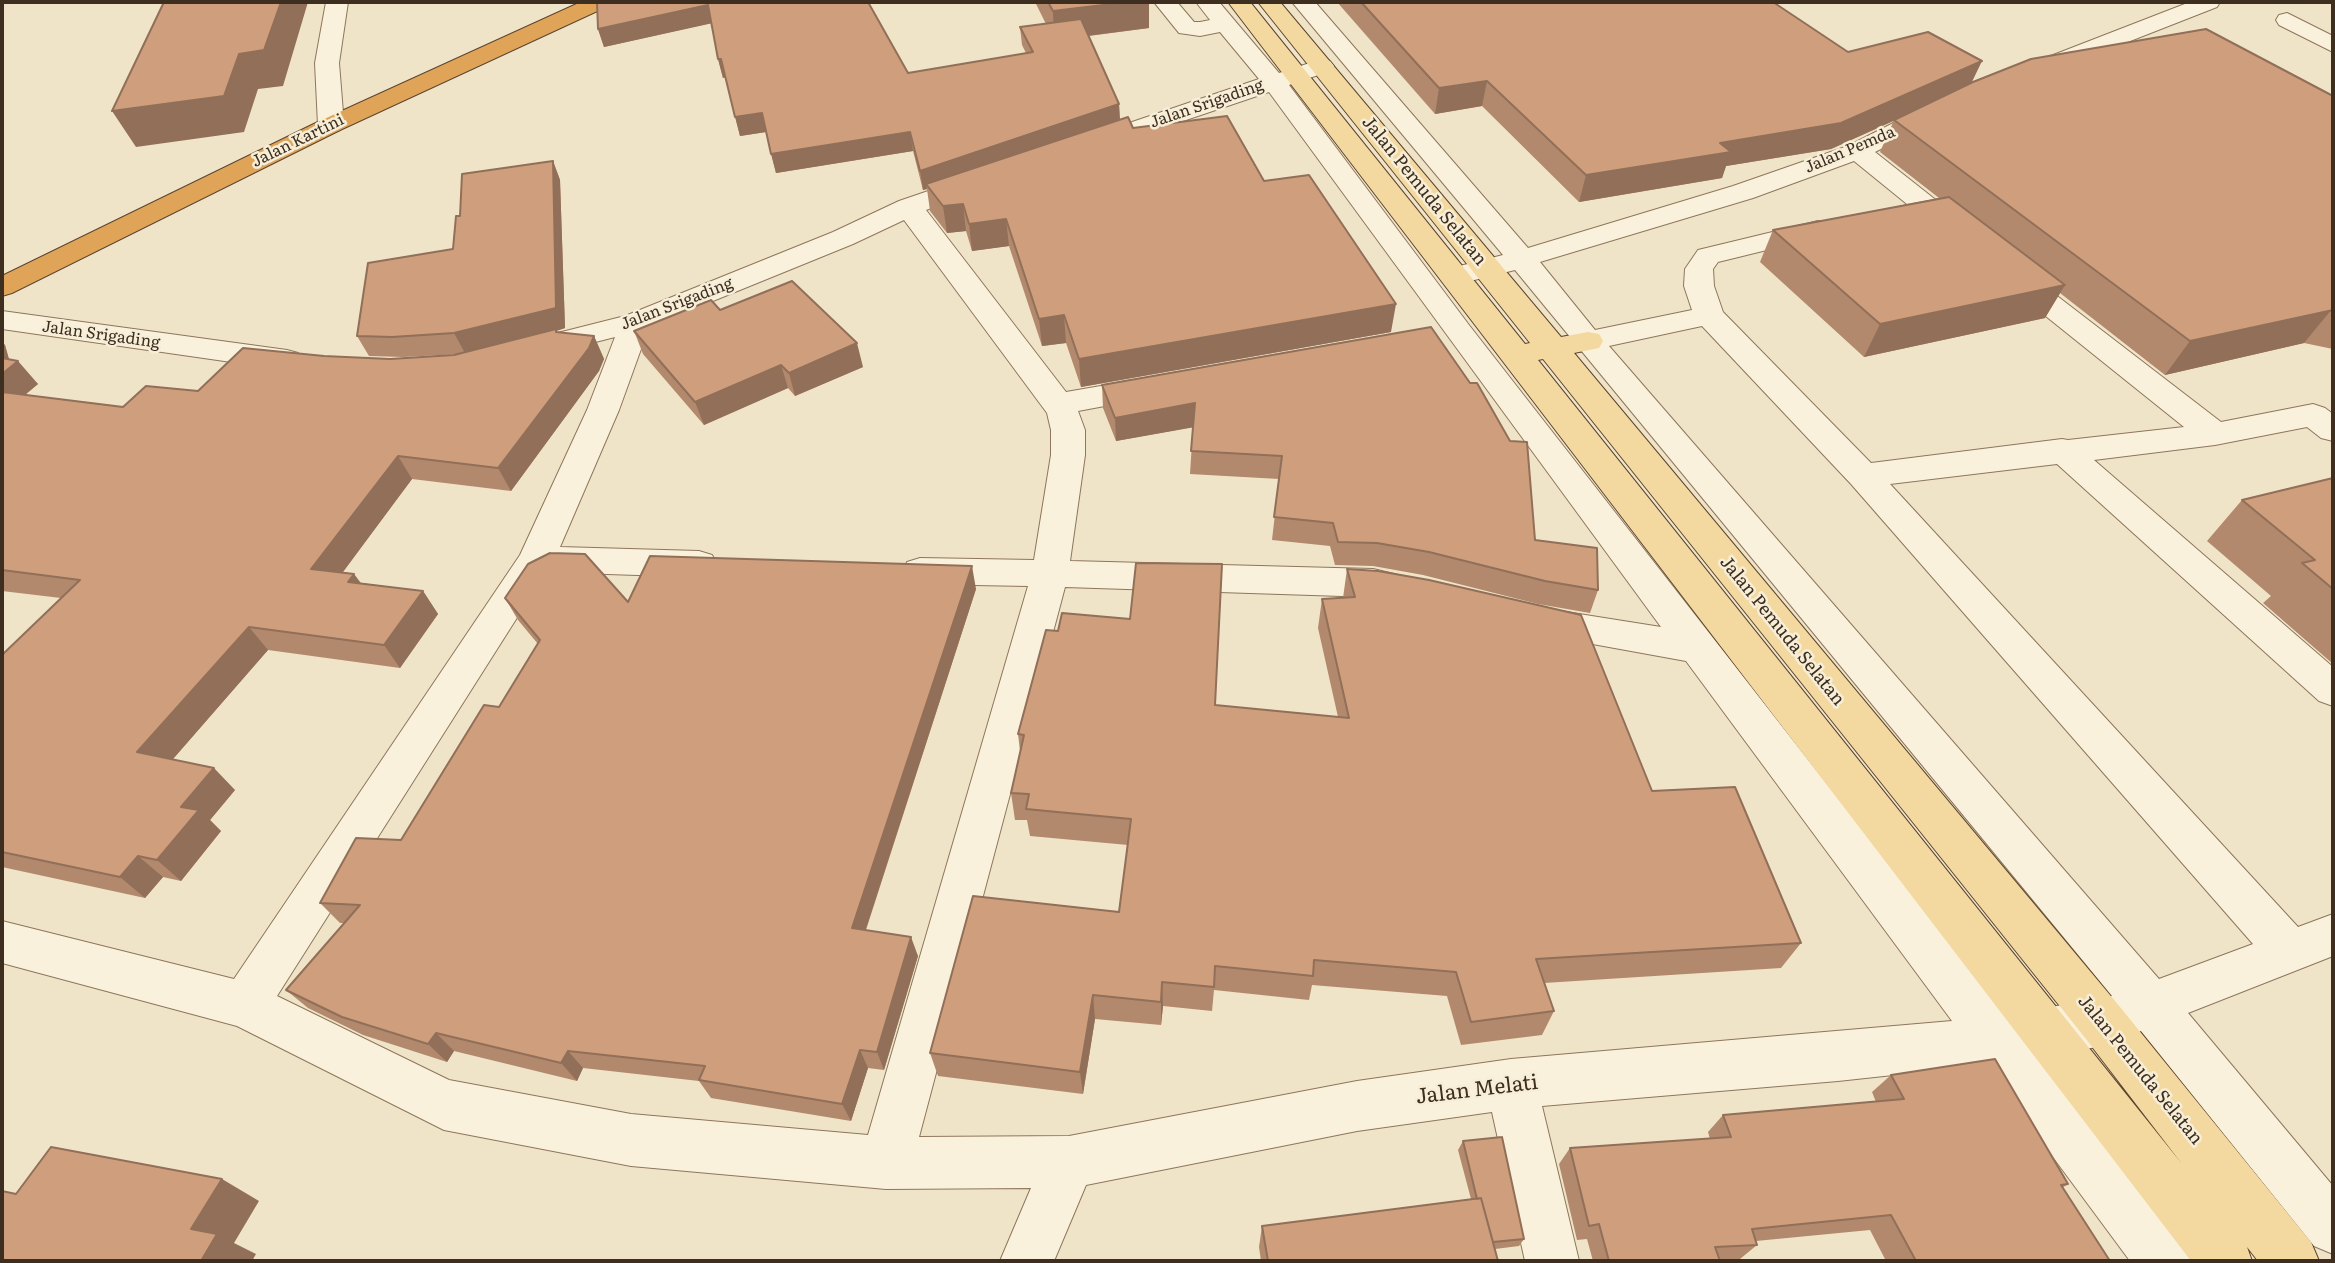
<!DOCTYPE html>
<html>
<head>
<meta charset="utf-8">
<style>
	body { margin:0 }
	#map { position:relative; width:2335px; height:1263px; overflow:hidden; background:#f0e4c8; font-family:Literata,serif }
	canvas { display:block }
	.frame { position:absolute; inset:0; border:4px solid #3d2e20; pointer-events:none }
</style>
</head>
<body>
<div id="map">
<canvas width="2335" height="1263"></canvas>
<div class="frame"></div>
</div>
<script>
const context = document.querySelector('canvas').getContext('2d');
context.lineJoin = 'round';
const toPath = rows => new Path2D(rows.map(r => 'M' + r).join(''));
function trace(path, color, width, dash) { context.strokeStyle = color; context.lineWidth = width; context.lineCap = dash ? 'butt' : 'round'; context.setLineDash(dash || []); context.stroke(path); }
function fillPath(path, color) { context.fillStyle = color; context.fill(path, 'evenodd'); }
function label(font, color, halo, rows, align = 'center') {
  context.font = font + ' Literata,serif'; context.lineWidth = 5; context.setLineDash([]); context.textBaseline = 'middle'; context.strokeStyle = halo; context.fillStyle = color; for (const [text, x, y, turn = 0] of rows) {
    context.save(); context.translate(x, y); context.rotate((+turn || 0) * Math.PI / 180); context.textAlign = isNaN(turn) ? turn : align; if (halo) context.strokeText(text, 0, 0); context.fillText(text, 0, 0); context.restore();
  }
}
const minor = toPath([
	[326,2,348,2,339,63,344,125,340,130,331,133,322,130,318,125,315,63,326,2],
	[1154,2,1177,2,1194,22,1200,22,1210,20,1196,2,1219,2,1279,73,1322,59,1330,61,1334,66,1330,71,1289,85,1469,325,2007,1015,2112,996,1515,270,1454,285,1444,282,1439,276,1444,270,1503,255,1292,2,1315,2,1528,248,1733,186,1848,146,1925,107,1934,105,1943,107,1946,112,1943,117,1875,152,1970,227,1974,233,1970,239,1960,241,1950,239,1854,161,1753,198,1540,262,1595,330,1692,310,1684,286,1685,269,1698,250,1818,221,1828,223,1832,229,1828,235,1718,262,1713,269,1714,286,1723,312,1871,463,2062,439,2068,440,2184,427,2002,281,1997,275,2002,269,2012,266,2022,269,2221,422,2313,404,2325,408,2333,414,2333,441,2321,438,2307,427,2215,445,2094,460,2333,667,2333,706,2319,701,2057,464,1890,484,2298,927,2333,914,2333,956,2188,1013,2333,1186,2333,1254,2314,1246,2141,1031,2103,1046,2039,1057,2183,1242,2191,1261,2130,1261,1985,1065,1838,1081,1542,1106,1579,1261,1525,1261,1492,1112,1357,1131,1086,1185,1054,1261,1000,1261,1031,1188,886,1189,631,1166,444,1130,237,1026,2,963,2,921,234,979,520,555,587,410,615,337,537,357,526,355,521,348,526,341,625,316,833,232,899,201,978,174,987,176,991,182,987,188,926,210,1066,392,1153,377,1164,380,1169,387,1164,394,1153,397,1078,411,1085,430,1085,455,1070,561,1373,569,1411,578,1417,588,1411,598,1398,602,1373,597,1065,587,919,1137,1069,1136,1357,1081,1511,1059,1952,1021,1686,661,1521,631,1516,621,1521,611,1535,607,1661,627,1269,92,1097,150,1088,153,1079,150,1075,145,1079,140,1259,79,1220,32,1200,36,1179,33,1154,2],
	[904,220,1047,413,1051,430,1051,455,1034,560,920,558,907,562,902,571,907,580,920,584,1028,586,868,1135,631,1114,449,1080,277,996,546,572,699,577,712,573,717,564,712,555,699,551,560,547,619,410,649,327,853,244,904,220],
	[1702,326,1851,484,2253,944,2159,979,1609,346,1702,326],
	[2190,2,2220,2,2217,7,2046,74,2030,74,2026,69,2030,64,2190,2],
	[2287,13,2333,36,2333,52,2279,25,2276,20,2279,15,2287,13],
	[2,311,287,350,298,353,303,360,298,367,287,370,2,329,2,311]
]);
const major = toPath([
	[1228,2,1250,2,1525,344,1530,343,1258,2,1280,2,1561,337,1588,332,1599,334,1603,341,1599,348,1574,353,2120,1007,2311,1242,2319,1261,2258,1261,2247,1247,2252,1261,2191,1261,1228,2],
	[1543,359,2086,1039,2182,1164,1538,360,1543,359]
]);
const highway = toPath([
	[581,2,609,2,606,7,340,130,12,293,2,296,2,276,322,120,581,2]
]);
const wall = toPath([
	[868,2,908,73,1026,53,1022,45,1020,27,1046,24,1035,2,1149,2,1149,28,1089,36,1119,104,1120,120,1133,128,1264,181,1391,332,1081,387,1066,343,1042,346,1009,246,972,251,966,231,947,233,930,211,927,189,923,190,913,151,776,173,766,132,740,136,726,77,723,78,718,59,711,23,604,47,598,29],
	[1337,2,1773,2,1848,52,1971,83,2333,96,2333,349,2304,343,2165,375,2060,293,2045,318,1864,357,1760,262,1773,230,1939,198,1880,152,1894,120,1896,120,1831,149,1726,166,1722,178,1579,202,1482,106,1435,114],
	[553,161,560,180,565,328,556,331,557,332,594,336,604,359,599,371,511,491,412,479,343,572,354,574,361,583,423,591,438,614,400,668,268,650,172,760,235,790,210,820,221,831,181,881,163,877,145,898,2,867,2,655,61,598,2,591,2,342,5,345,9,359,38,384,25,395,123,407,198,391,324,356,390,359,454,355,460,354,403,357,369,356,357,336,453,249,460,216],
	[720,310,863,367,795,396,788,388,704,425,643,354,634,331],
	[1102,385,1535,540,1598,590,1590,613,1538,604,1423,575,1373,566,1335,565,1330,546,1272,540,1279,479,1190,474,1193,427,1116,441,1103,408],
	[2333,478,2333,664,2263,603,2271,596,2207,541,2242,500],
	[1347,569,1652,791,1801,943,1781,968,1544,983,1554,1011,1542,1035,1461,1045,1447,996,1312,985,1309,1000,1214,990,1212,1011,1163,1006,1161,1025,1095,1019,1083,1094,938,1076,930,1053,1119,912,1128,845,1030,836,1027,820,1015,820,1011,793,1020,751,1018,734,1215,705,1338,717,1318,628,1322,599,1343,598],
	[976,589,866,930,918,956,884,1070,868,1068,851,1121,711,1098,699,1081,583,1068,577,1081,454,1051,447,1062,363,1035,308,1008,286,990,344,923,340,923,320,903,401,840,499,707,538,644,518,620,505,598,628,602],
	[1891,1075,2068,1184,2062,1188,2110,1261,1886,1261,1870,1230,1756,1241,1757,1245,1740,1259,1719,1260,1720,1261,1593,1261,1587,1239,1577,1240,1559,1164,1570,1148,1710,1139,1708,1132,1723,1115,1876,1102,1872,1092],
	[1463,1141,1524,1239,1519,1246,1495,1249,1498,1261,1261,1261,1259,1247,1262,1226,1471,1199,1458,1150]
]);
const shadedWall = toPath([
	[281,2,308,2,283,86,258,89,244,132,136,147,112,111,239,54],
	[1128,2,1149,2,1149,28,1054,40,1053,11],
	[708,5,713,23,604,47,598,29],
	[718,59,721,59,726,77,723,78],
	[1982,61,1970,86,1831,149,1726,166,1722,178,1579,202,1586,175,1720,143],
	[1487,81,1482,106,1435,114,1439,88],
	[1119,104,1120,123,926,184,927,189,923,190,920,171],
	[762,113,766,132,740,136,735,117],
	[910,132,913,151,776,173,771,154],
	[553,161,560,180,565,328,556,331,566,353,465,353,454,333],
	[963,204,966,231,947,233,943,206],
	[1006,219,1009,246,972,251,969,224],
	[2065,285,2045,318,1864,357,1880,324],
	[1396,304,1391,332,1081,387,1079,359],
	[2332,309,2304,343,2165,375,2190,341],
	[1064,315,1066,343,1042,346,1039,319],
	[594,336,604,359,599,371,511,491,498,468],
	[2,342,5,345,11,367,18,361,38,384,3,413,2,412],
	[857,343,863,367,795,396,789,373],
	[781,365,788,388,704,425,695,402],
	[1195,403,1195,427,1116,441,1115,418],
	[398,456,412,479,328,592,311,569],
	[972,566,976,589,860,947,852,928],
	[354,574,370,597,348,582],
	[423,591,438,614,400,668,384,645],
	[249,627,268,650,160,774,137,752],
	[214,768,235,790,210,820,221,831,181,881,157,860,181,807],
	[138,856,163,877,145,898,120,877],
	[911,937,918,956,884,1070,877,1052],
	[1162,982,1163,1006,1161,1025,1161,1002],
	[1093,995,1095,1019,1083,1094,1080,1072],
	[436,1033,454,1051,447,1062,428,1044],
	[860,1050,868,1068,851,1121,842,1104],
	[568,1051,583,1068,577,1081,561,1063],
	[222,1179,259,1201,234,1243,256,1254,252,1261,201,1261,191,1229]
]);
const building = toPath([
	[164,2,281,2,264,50,239,54,224,96,112,111,164,2],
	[597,2,868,2,908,73,1033,52,1020,27,1081,19,1119,104,920,171,910,132,771,154,762,113,735,117,721,59,718,59,708,5,598,29,597,2],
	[1048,2,1128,2,1053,11,1048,2],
	[1361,2,1773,2,1848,52,1928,32,1982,61,1841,123,1720,143,1731,152,1586,175,1487,81,1439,88,1361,2],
	[2206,29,2333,96,2333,310,2190,341,1894,120,1973,82,2031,59,2206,29],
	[1227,116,1264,181,1309,175,1396,304,1079,359,1064,315,1039,319,1006,219,969,224,963,204,943,206,926,184,1128,117,1133,128,1227,116],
	[553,161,556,308,454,333,392,337,357,336,368,263,453,249,456,216,460,216,462,174,553,161],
	[1949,197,2065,285,1880,324,1773,230,1949,197],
	[792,281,857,343,789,373,781,365,695,402,634,331,711,300,720,310,792,281],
	[1431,327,1470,383,1477,383,1510,441,1527,442,1535,540,1597,548,1598,590,1545,581,1429,552,1377,543,1338,542,1333,523,1274,517,1282,456,1191,451,1195,403,1115,418,1102,385,1431,327],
	[556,329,556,332,594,336,589,348,498,468,398,456,311,569,354,574,348,582,423,591,384,645,249,627,137,752,214,768,181,807,199,810,157,860,138,856,120,877,2,852,2,655,80,580,2,570,2,392,123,407,146,386,198,391,243,348,324,356,390,359,454,355,556,329],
	[2,358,18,361,2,374,2,358],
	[2333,478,2333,589,2302,563,2315,560,2242,500,2333,478],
	[550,553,585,554,628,602,650,556,972,566,852,928,911,937,877,1052,860,1050,842,1104,699,1080,705,1066,568,1051,561,1063,436,1033,428,1044,342,1017,286,990,360,905,320,903,356,838,401,840,484,705,499,707,540,640,505,598,528,564,550,553],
	[1136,563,1222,564,1215,705,1349,718,1322,599,1355,597,1347,569,1378,571,1429,580,1581,615,1652,791,1735,787,1801,943,1536,959,1554,1011,1471,1022,1456,972,1314,960,1313,976,1215,966,1214,987,1162,982,1161,1002,1093,995,1080,1072,930,1053,973,896,1119,912,1131,819,1026,809,1029,794,1011,793,1024,735,1018,734,1046,630,1058,631,1062,613,1130,619,1136,563],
	[1995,1059,2068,1184,2061,1185,2110,1261,1916,1261,1891,1215,1752,1229,1757,1245,1715,1247,1720,1261,1609,1261,1599,1224,1589,1226,1570,1148,1731,1137,1723,1115,1904,1099,1891,1075,1995,1059],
	[1502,1137,1524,1239,1493,1242,1481,1198,1477,1199,1463,1141,1502,1137],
	[51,1147,222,1179,191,1229,217,1234,201,1261,2,1261,2,1191,16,1194,51,1147],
	[1481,1198,1498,1261,1268,1261,1262,1226,1481,1198]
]);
const farStreetnames = [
	["Jalan Srigading",1207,104,-19],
	["Jalan Kartini",298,141,-26],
	["Jalan Pemda",1850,150,-23],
	["Jalan Srigading",677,304,-21],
	["Jalan Srigading",101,335,8]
];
const streetNames = [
	["Jalan Pemuda Selatan",1424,191,51],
	["Jalan Pemuda Selatan",1782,631,51],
	["Jalan Pemuda Selatan",2140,1070,51]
];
const nearStreetnames = [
	["Jalan Melati",1477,1090,-7]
];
trace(minor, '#8d765c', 2);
trace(major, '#5b4430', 2);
trace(highway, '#5b4430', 2);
fillPath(minor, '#faf1dc');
fillPath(major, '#f3d9a0');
fillPath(highway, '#e0a458');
fillPath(wall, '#b2896c');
fillPath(shadedWall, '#916f58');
fillPath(building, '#cf9f7d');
trace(building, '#916f58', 2);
label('16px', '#3d2e20', '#f7eed8', farStreetnames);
label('18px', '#3d2e20', '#f7eed8', streetNames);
label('21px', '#3d2e20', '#f7eed8', nearStreetnames);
</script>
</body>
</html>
